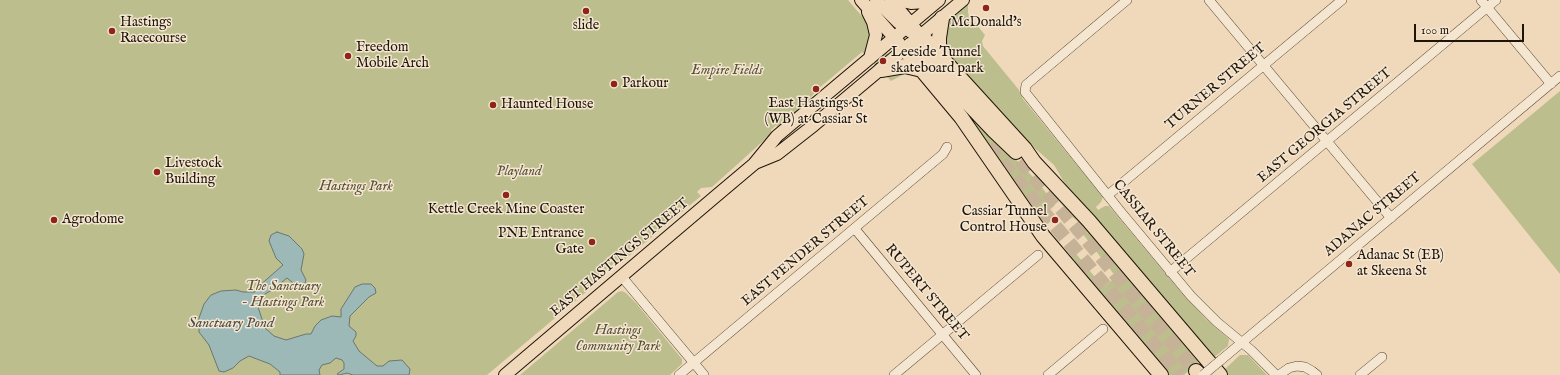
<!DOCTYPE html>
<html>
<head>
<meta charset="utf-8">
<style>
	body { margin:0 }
	#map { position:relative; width:1560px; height:375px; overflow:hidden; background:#f0d9ba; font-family:"IM FELL English",serif }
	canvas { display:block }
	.scale { position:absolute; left:1414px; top:24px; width:110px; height:18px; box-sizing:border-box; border:2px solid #1e1509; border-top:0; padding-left:5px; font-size:12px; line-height:14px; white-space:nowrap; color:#1e1509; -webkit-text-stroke:3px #f5e6d2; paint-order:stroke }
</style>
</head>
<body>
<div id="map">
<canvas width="1560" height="375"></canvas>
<div class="scale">100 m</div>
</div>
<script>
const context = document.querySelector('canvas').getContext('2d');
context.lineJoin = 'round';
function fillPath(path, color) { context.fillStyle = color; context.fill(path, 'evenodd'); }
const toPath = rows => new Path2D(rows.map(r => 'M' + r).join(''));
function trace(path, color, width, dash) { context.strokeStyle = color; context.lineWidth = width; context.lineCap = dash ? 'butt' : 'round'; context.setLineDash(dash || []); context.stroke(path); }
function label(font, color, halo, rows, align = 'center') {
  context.font = font + ' "IM FELL English",serif'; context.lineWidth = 3; context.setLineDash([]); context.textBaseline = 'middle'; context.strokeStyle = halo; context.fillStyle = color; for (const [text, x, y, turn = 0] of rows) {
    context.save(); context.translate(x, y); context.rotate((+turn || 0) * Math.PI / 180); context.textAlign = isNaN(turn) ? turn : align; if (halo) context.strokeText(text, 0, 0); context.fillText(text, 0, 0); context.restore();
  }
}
const green = toPath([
	[0,0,848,0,866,21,869,28,869,34,906,73,891,81,862,52,818,89,803,106,778,128,776,125,771,130,771,134,731,170,712,187,701,188,697,192,701,196,623,261,617,261,606,270,606,275,604,277,487,375,0,375],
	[968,4,968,13,970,17,985,35,982,41,983,46,1019,90,1023,99,1103,197,1101,202,1096,207,1098,210,1105,206,1109,206,1181,292,1206,319,1229,339,1228,346,1212,359,1064,182,1054,165,1022,137,946,53,945,28,951,19],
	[1560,91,1560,274,1472,164],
	[976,119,1038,182,1055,205,1039,220,971,122],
	[1047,186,1078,217,1079,222,1072,217],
	[1085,232,1092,233,1199,362,1184,375,1166,375,1085,276,1067,250,1069,245,1103,287,1116,277,1082,233],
	[622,291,626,293,636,303,682,359,682,364,670,375,520,375,618,292],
	[1240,355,1248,355,1267,375,1228,375,1224,371,1226,369,1225,369]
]);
const water = toPath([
	[277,232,289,236,302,249,304,254,301,270,306,280,304,286,298,287,287,278,272,290,258,298,258,307,265,328,274,336,286,340,306,334,311,334,315,326,321,320,332,316,341,317,341,309,355,287,362,284,371,284,375,288,376,293,369,297,350,316,349,326,356,332,356,336,353,341,359,351,377,366,383,366,389,361,402,360,410,369,409,375,353,375,347,373,339,375,337,374,344,369,344,363,342,360,336,358,330,363,322,365,319,370,320,375,280,375,280,372,270,364,249,356,240,361,233,368,224,372,219,371,209,345,199,332,199,318,204,304,211,295,221,291,236,290,243,292,255,292,258,287,283,265,276,258,269,241,271,235,277,232]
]);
const highwayTunnel = toPath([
	[1007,144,1196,371],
	[988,146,1180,375]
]);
const minor = toPath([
	[1127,0,1026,85,1025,92,1121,212,1191,296,1217,322,1251,350,1276,375],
	[1209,0,1391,218],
	[1481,0,1551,84],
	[1108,195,1342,0],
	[855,229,976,375],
	[1170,272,1496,0],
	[622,277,704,375],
	[1221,360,1560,76],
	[679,375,943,154,947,147],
	[894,375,1038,255],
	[1048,375,1103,329],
	[1279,375,1289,368,1297,366,1305,367,1312,371,1317,375],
	[1360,375,1382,357]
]);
const major = toPath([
	[861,0,899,43],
	[876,0,898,22,911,32],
	[891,0,916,30],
	[898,0,911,3,938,1],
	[868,12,873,22,876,35,870,58],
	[755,163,777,154,814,125,963,0],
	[505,375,716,196,754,164,777,136,939,0]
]);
const highway = toPath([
	[942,18,939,38,939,45,944,59],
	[921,35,1025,149,1034,162,1089,221,1220,375],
	[910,45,921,54,994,131,1016,152],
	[905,50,961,117,1043,236,1161,375],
	[881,70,905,66,922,70],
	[1196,371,1200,375]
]);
const minorBridge = toPath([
	[1203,375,1221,360]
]);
const markers = [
	[986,8,4,"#8f2418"],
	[586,11,4,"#8f2418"],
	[112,31,4,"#8f2418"],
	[348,56,4,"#8f2418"],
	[883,61,4,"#8f2418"],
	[614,84,4,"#8f2418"],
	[816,89,4,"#8f2418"],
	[493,105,4,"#8f2418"],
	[157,172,4,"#8f2418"],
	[506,195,4,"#8f2418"],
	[54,220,4,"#8f2418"],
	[1055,220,4,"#8f2418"],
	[592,242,4,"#8f2418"],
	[1349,264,4,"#8f2418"]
];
const poiNames = [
	["Hastings",120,23],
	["Racecourse",120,39],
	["McDonald's",986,23,"center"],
	["slide",586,26,"center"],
	["Freedom",356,48],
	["Mobile Arch",356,64],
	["Leeside Tunnel",891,53],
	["skateboard park",891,69],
	["Parkour",622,84],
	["East Hastings St",816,104,"center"],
	["(WB) at Cassiar St",816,120,"center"],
	["Haunted House",501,105],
	["Livestock",165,164],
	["Building",165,180],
	["Kettle Creek Mine Coaster",506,210,"center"],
	["Cassiar Tunnel",1047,212,"right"],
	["Control House",1047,228,"right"],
	["Agrodome",62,220],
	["PNE Entrance",584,234,"right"],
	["Gate",584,250,"right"],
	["Adanac St (EB)",1357,256],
	["at Skeena St",1357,272]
];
const parkNames = [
	["Empire Fields",727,71],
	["Playland",519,172],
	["Hastings Park",356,187],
	["The Sanctuary",283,287],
	["- Hastings Park",283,303],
	["Hastings",618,331],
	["Community Park",618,347]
];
const streetNames = [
	["TURNER STREET",1216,87,-40],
	["EAST GEORGIA STREET",1325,126,-40],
	["ADANAC STREET",1373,215,-40],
	["CASSIAR STREET",1153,229,51],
	["EAST PENDER STREET",806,252,-40],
	["EAST HASTINGS STREET",620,258,-40],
	["RUPERT STREET",926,293,50]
];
const waterNames = [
	["Sanctuary Pond",231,324]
];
fillPath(green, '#bdbe8d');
fillPath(water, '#9cb9b7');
trace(water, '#6a7771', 1);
trace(highwayTunnel, '#c6b297', 14, [14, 7]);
trace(minor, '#524635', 10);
trace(major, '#1e1509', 14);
trace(highway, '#1e1509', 16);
trace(minor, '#f5e6d2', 9);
trace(major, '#f0d9ba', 12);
trace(highway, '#f0d9ba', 14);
trace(minorBridge, '#524635', 10, []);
trace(minorBridge, '#f5e6d2', 9);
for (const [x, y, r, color] of markers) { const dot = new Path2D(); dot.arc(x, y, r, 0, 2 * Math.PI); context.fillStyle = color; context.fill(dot); trace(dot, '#f5e6d2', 1.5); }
label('14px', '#1e1509', '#f5e6d2', poiNames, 'left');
label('italic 14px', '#565037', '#f5e6d2', parkNames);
label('14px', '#1e1509', '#f5e6d2', streetNames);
label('italic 15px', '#4a4e46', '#f5e6d2', waterNames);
</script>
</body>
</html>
